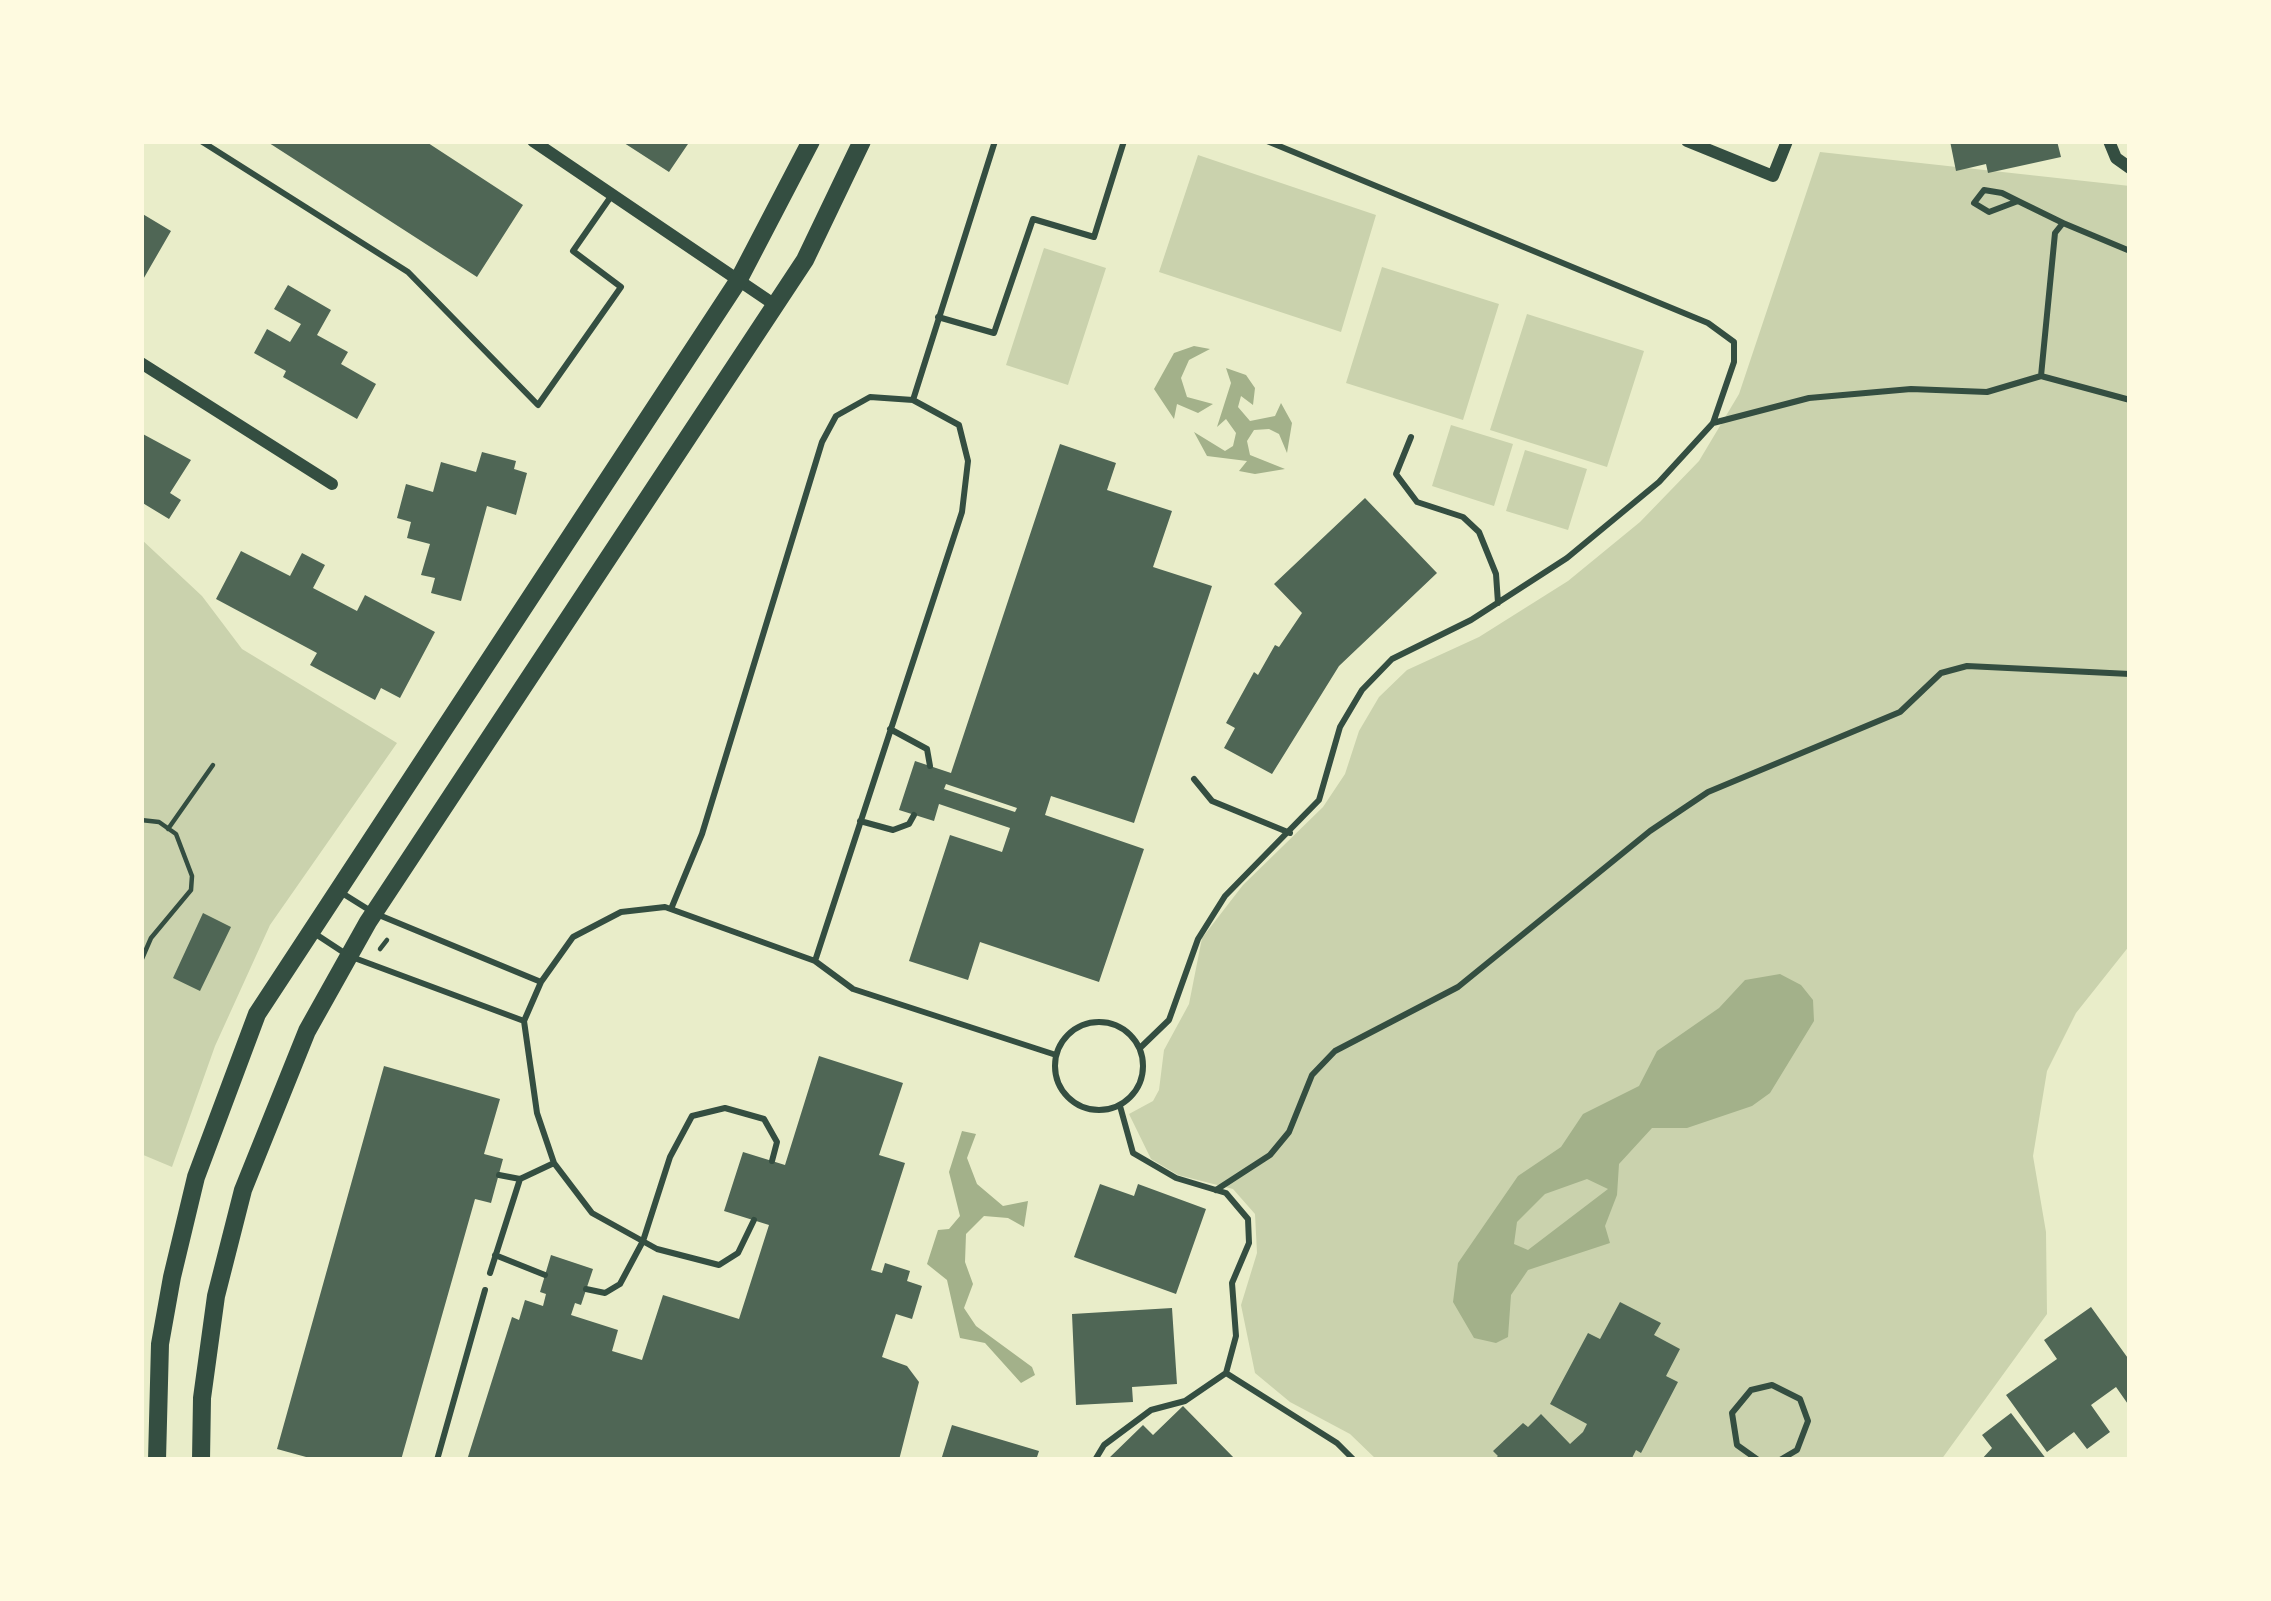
<!DOCTYPE html>
<html>
<head>
<meta charset="utf-8">
<style>
	body { margin:0 }
	#map { position:relative; width:2271px; height:1601px; overflow:hidden; background:#e9edc9; font-family:Barlow,sans-serif }
	canvas { display:block }
	.frame { position:absolute; inset:0; border:144px solid #fefae0; pointer-events:none }
</style>
</head>
<body>
<div id="map">
<canvas width="2271" height="1601"></canvas>
<div class="frame"></div>
</div>
<script>
const context = document.querySelector('canvas').getContext('2d');
context.lineJoin = 'round';
function fillPath(path, color) { context.fillStyle = color; context.fill(path, 'evenodd'); }
const toPath = rows => new Path2D(rows.map(r => 'M' + r).join(''));
function trace(path, color, width, dash) { context.strokeStyle = color; context.lineWidth = width; context.lineCap = dash ? 'butt' : 'round'; context.setLineDash(dash || []); context.stroke(path); }
const green = toPath([
	[1820,152,2130,186,2130,945,2076,1013,2047,1071,2033,1156,2046,1232,2047,1314,1941,1460,1377,1460,1350,1434,1290,1402,1255,1373,1241,1305,1257,1253,1255,1214,1233,1189,1178,1175,1151,1159,1129,1114,1153,1101,1159,1090,1164,1050,1189,1004,1202,938,1243,885,1323,807,1345,774,1359,731,1379,697,1407,670,1479,637,1568,581,1640,522,1699,461,1739,394],
	[1198,155,1376,215,1341,332,1159,272],
	[1044,248,1106,268,1068,385,1006,365],
	[1382,267,1499,304,1463,420,1346,383],
	[1527,314,1644,351,1607,467,1490,430],
	[1451,425,1513,444,1494,506,1432,486],
	[1525,450,1587,469,1568,530,1506,511],
	[141,539,202,596,242,649,397,743,270,925,215,1046,172,1167,141,1154]
]);
const water = toPath([
	[1194,346,1210,349,1189,360,1181,378,1187,397,1213,404,1198,413,1177,404,1174,419,1154,389,1174,353],
	[1226,368,1246,375,1255,388,1253,405,1241,396,1238,407,1250,421,1275,416,1281,403,1292,423,1287,453,1279,434,1269,429,1254,430,1247,441,1250,455,1285,469,1255,474,1239,471,1247,461,1207,456,1194,432,1225,451,1233,446,1236,433,1226,419,1217,427,1231,383],
	[1780,974,1801,985,1813,1000,1814,1021,1770,1093,1752,1106,1687,1128,1652,1128,1619,1164,1617,1195,1605,1226,1610,1243,1528,1270,1511,1295,1508,1337,1496,1343,1474,1338,1453,1302,1458,1263,1518,1176,1561,1147,1583,1114,1639,1086,1657,1051,1719,1008,1745,980],
	[1587,1179,1608,1189,1528,1250,1514,1244,1517,1222,1545,1194],
	[962,1131,976,1134,967,1158,977,1184,1003,1206,1028,1201,1024,1227,1008,1218,984,1216,966,1234,965,1262,973,1284,964,1308,976,1326,1032,1367,1035,1375,1021,1383,985,1343,960,1338,947,1280,927,1264,938,1230,949,1229,960,1216,949,1172]
]);
const building = toPath([
	[266,141,425,141,523,205,477,277],
	[621,141,690,141,669,172],
	[1950,141,2057,141,2061,157,1988,173,1986,164,1956,171],
	[141,213,171,231,141,283],
	[288,285,331,310,317,335,348,352,341,364,376,384,357,419,283,377,286,371,254,353,267,329,290,342,301,324,274,309],
	[141,433,191,460,170,493,181,500,169,519,141,502],
	[1060,444,1116,463,1107,490,1172,511,1153,567,1212,586,1134,823,1051,796,1045,815,1144,849,1099,982,980,942,968,980,909,961,950,835,1002,852,1010,828,939,804,934,821,899,810,915,761,951,773],
	[946,784,1017,808,1015,812,944,789],
	[482,452,516,461,514,469,527,473,516,515,487,506,461,601,431,593,435,578,421,575,430,544,407,538,411,522,397,518,406,484,433,492,441,462,476,472],
	[1365,498,1437,573,1339,666,1272,774,1224,748,1235,728,1226,723,1254,672,1258,675,1275,645,1279,647,1302,613,1274,584],
	[241,551,290,576,302,553,325,565,313,588,357,611,365,595,435,632,400,698,381,688,375,700,310,665,317,653,216,599],
	[203,913,231,927,200,991,173,978],
	[819,1056,903,1083,879,1155,905,1163,871,1270,882,1273,885,1263,910,1271,907,1281,922,1286,912,1319,896,1314,882,1357,907,1366,919,1382,899,1460,467,1460,512,1317,519,1320,525,1300,543,1306,546,1294,540,1292,551,1255,593,1269,581,1305,575,1303,571,1315,618,1330,612,1351,642,1360,663,1295,739,1319,769,1225,724,1211,743,1152,785,1165],
	[384,1066,500,1099,484,1154,503,1159,491,1203,475,1199,401,1460,317,1460,277,1449],
	[1100,1184,1134,1196,1138,1184,1206,1209,1176,1294,1074,1257],
	[1620,1302,1661,1323,1654,1335,1680,1349,1666,1376,1678,1382,1641,1453,1636,1450,1631,1460,1493,1460,1498,1456,1493,1451,1523,1423,1528,1427,1541,1414,1570,1444,1583,1432,1587,1424,1550,1404,1588,1333,1600,1339],
	[2091,1307,2130,1361,2130,1407,2116,1387,2091,1405,2110,1432,2087,1449,2074,1432,2047,1452,2006,1395,2057,1359,2044,1340],
	[1172,1308,1177,1384,1132,1387,1133,1402,1076,1405,1072,1314],
	[1183,1406,1236,1460,1107,1460,1143,1425,1153,1435],
	[2011,1413,2047,1460,1981,1460,1992,1448,1982,1435],
	[952,1425,1039,1451,1036,1460,941,1460]
]);
const path = toPath([
	[141,820,159,822,176,834,192,876,191,890,151,938,141,961],
	[168,829,213,765],
	[380,949,387,940]
]);
const service = toPath([
	[201,141,408,272,538,405,621,287,573,251,612,195],
	[2018,201,1989,212,1974,203,1984,190,2002,193,2018,201,2063,223],
	[938,317,994,333,1033,219,1094,237,1124,141],
	[2041,376,2055,233,2063,223,2130,251],
	[913,400,995,141],
	[1713,423,1809,398,1911,389,1987,392,2041,376,2130,400],
	[1411,437,1396,474,1417,502,1463,517,1479,532,1496,574,1498,603],
	[890,729,927,749,930,766],
	[1194,779,1212,801,1290,833],
	[860,821,893,830,909,824,914,815],
	[342,893,374,913,541,982],
	[671,909,702,834,822,442,836,416,870,397,913,400,959,425,968,461,962,512,815,961],
	[314,933,349,956,524,1021],
	'1055 1066a44 44 0 1 1 88 0a44 44 0 1 1-88 0Z',
	[1140,1048,1169,1020,1198,939,1225,896,1319,800,1340,727,1362,690,1392,659,1471,620,1567,558,1659,482,1713,423,1734,362,1734,342,1708,323,1267,141],
	[499,1175,520,1179],
	[1216,1190,1270,1155,1289,1132,1312,1075,1335,1051,1458,987,1650,831,1708,792,1900,712,1941,673,1967,666,2130,674],
	[754,1220,738,1253,719,1265,657,1249,592,1213,554,1163,537,1113,524,1021,541,982,573,937,621,912,665,907,815,961,853,989,1056,1055],
	[495,1255,545,1275],
	[490,1273,520,1179,554,1163],
	[586,1289,605,1293,620,1284,643,1241,670,1157,692,1116,725,1108,764,1119,777,1142,772,1161],
	[1226,1373,1337,1443,1354,1460],
	[437,1460,485,1290],
	[1095,1460,1104,1445,1151,1410,1185,1401,1226,1373,1236,1336,1232,1283,1249,1243,1248,1219,1226,1193,1176,1178,1133,1153,1120,1106],
	[1758,1460,1737,1445,1732,1413,1751,1390,1772,1385,1800,1399,1808,1421,1797,1450,1780,1460]
]);
const minor = toPath([
	[533,141,775,305],
	[1687,141,1773,176,1787,141],
	[2109,141,2116,158,2130,168],
	[141,363,332,484]
]);
const secondary = toPath([
	[157,1460,160,1344,172,1277,196,1177,257,1014,738,281,811,141],
	[201,1460,202,1398,216,1296,243,1190,307,1031,368,922,805,260,862,141]
]);
fillPath(green, '#cad2ad');
fillPath(water, '#a3b18a');
fillPath(building, '#4f6655');
trace(path, '#344e41', 4.5);
trace(service, '#344e41', 6);
trace(minor, '#344e41', 12);
trace(secondary, '#344e41', 18);
</script>
</body>
</html>
